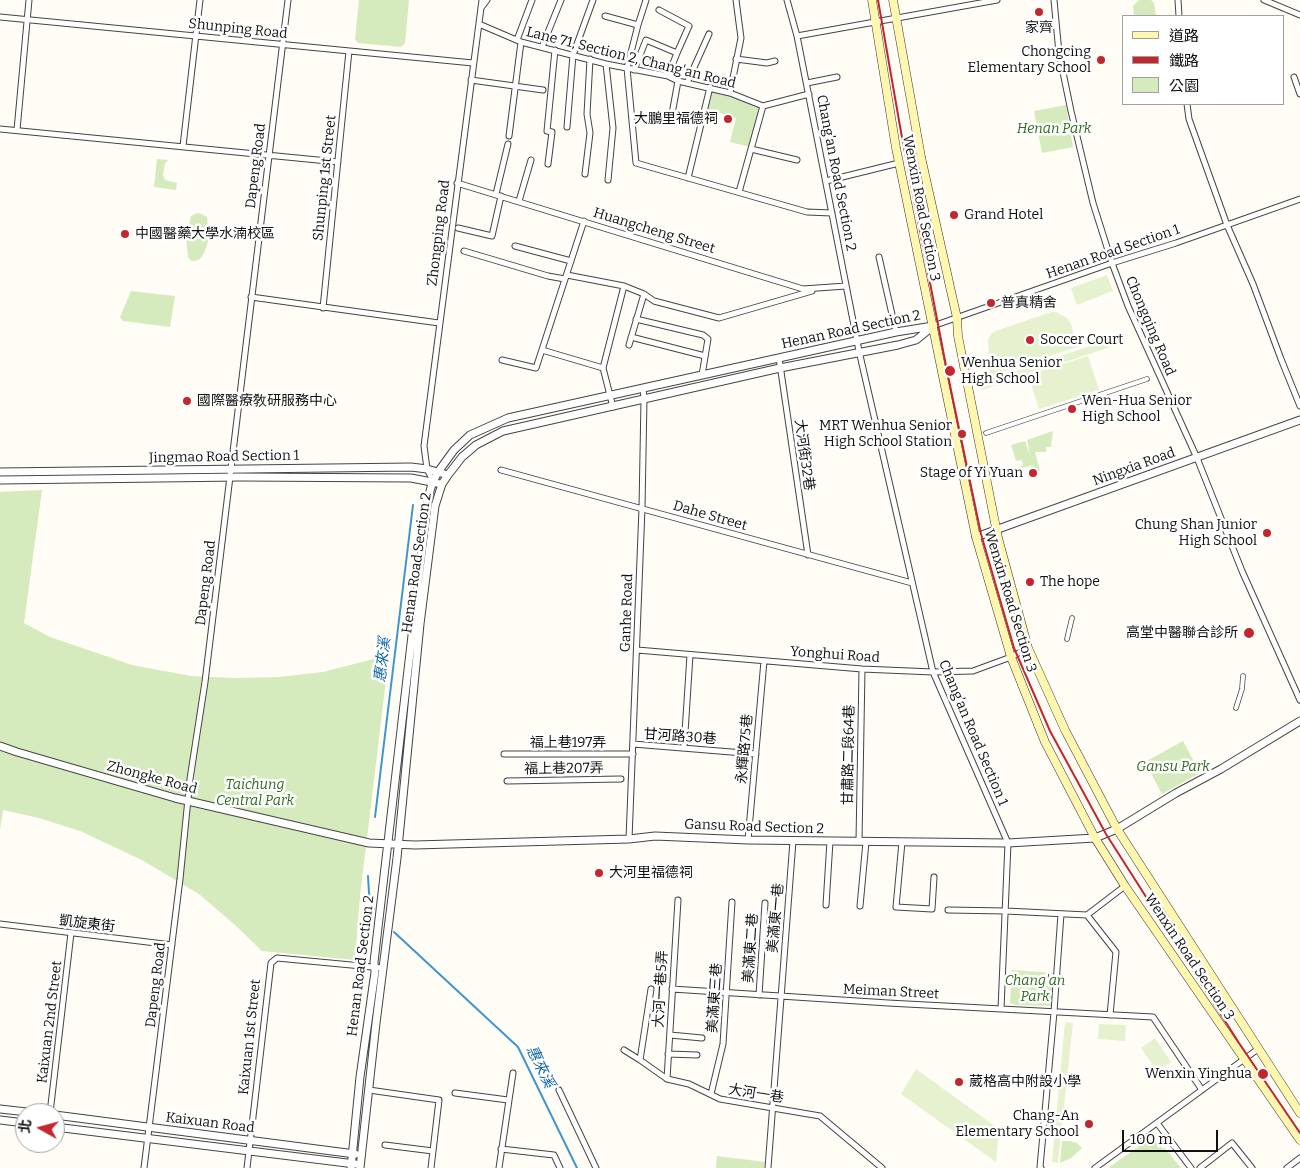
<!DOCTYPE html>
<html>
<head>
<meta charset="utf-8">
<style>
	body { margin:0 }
	#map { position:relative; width:1300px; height:1168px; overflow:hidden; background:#fffdf5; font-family:Bitter,"Noto Sans TC",serif }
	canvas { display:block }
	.legend { position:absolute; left:1122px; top:15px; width:162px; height:90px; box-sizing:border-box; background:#fff; border:1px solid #a0a0a0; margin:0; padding:6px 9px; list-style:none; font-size:15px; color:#111 }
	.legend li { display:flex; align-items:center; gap:10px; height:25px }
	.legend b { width:25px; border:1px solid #a0a0a0 }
	.north { position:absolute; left:15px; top:1103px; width:50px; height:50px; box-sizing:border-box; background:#fff; border:1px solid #a0a0a0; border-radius:50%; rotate:277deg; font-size:14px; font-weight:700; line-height:20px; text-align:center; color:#111 }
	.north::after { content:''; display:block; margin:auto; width:18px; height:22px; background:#c4262e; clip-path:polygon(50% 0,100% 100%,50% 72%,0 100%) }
	.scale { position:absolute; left:1122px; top:1130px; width:96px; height:22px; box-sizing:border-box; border:2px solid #111; border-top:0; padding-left:6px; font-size:15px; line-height:18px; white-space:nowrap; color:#111; -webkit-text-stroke:4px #fff; paint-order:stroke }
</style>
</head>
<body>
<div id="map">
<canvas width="1300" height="1168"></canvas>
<ul class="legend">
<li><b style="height:6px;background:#fff6b0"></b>道路</li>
<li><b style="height:6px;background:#c4262e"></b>鐵路</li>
<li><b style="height:14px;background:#d5ebbd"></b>公園</li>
</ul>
<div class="north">北</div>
<div class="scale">100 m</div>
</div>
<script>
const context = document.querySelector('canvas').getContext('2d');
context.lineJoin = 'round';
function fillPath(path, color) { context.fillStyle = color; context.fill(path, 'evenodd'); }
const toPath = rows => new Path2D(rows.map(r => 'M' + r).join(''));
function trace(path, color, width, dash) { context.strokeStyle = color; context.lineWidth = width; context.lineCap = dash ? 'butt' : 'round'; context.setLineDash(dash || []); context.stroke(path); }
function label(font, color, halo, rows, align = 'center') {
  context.font = font + ' Bitter,"Noto Sans TC",serif'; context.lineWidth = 5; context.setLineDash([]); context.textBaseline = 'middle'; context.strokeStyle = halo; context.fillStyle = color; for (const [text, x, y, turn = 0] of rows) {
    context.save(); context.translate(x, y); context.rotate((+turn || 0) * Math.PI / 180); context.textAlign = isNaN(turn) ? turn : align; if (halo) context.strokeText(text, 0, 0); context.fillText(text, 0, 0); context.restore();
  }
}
const green = toPath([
	[359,0,409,0,405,43,401,47,358,43,355,39],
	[1139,0,1151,0,1154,3,1156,16,1134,16,1133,6],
	[711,89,730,95,760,107,750,147,730,142,736,118,706,109],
	[1066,105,1073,147,1042,153,1034,111],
	[157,159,168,160,165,164,163,175,165,180,177,183,176,190,154,187],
	[197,213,202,214,207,217,209,239,204,253,200,259,195,261,191,261,188,257,186,237,191,216],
	[131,291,175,296,170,327,123,321,120,317],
	[1053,431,1051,447,1046,447,1046,452,1035,452,1040,471,1038,471,1029,467,1033,466,1033,465,1019,469,1018,468,1023,465,1022,460,1016,461,1011,445,1025,441,1030,455,1027,440],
	[42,490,24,623,50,637,132,665,191,676,235,678,279,677,323,672,389,655,360,896,355,960,262,951,235,925,199,894,142,860,80,831,39,818,3,810,0,830,0,492],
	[1183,741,1200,773,1162,794,1145,762],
	[1012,970,1055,973,1055,1002,1051,1006,1016,1005,1010,1003],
	[1148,1140,1160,1142,1181,1168,1108,1168],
	[1062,1141,1070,1141,1077,1143,1082,1148,1071,1158,1060,1163],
	[717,1156,765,1162,764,1168,716,1168]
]);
const pitch = toPath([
	[1107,275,1113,291,1077,305,1071,288],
	[1051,312,1056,312,1067,318,1071,324,1073,332,1069,341,1077,338,1080,346,982,378,981,373,1003,366,997,363,989,355,988,339,991,334,996,331],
	[1120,336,1122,343,982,390,980,383],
	[1088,356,1099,390,1039,409,1028,375],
	[1065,1022,1073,1023,1058,1163,1052,1162],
	[1099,1024,1126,1025,1125,1041,1098,1039],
	[1155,1038,1171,1062,1157,1071,1141,1048],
	[916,1069,999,1129,996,1162,901,1094]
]);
const stream = toPath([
	[375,817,413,505],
	[368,876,369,893,374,909],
	[394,932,518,1047,577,1168]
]);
const pedestrian = toPath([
	[986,433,1147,379],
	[1067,639,1072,618],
	[1236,708,1242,689,1243,676]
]);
const minor = toPath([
	[646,0,638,25,627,68,636,163,807,212,832,213],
	[787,0,797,36,859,351,933,672,1008,843,1001,1009],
	[1054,0,1059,53,1071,111,1093,203,1112,263,1128,306,1197,458,1242,571,1300,700],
	[1178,0,1179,16],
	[1264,0,1300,15],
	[481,8,487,0],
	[659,10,689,26,677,53],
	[605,16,638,25],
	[0,17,473,63],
	[479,24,521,42,606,64,668,76,678,81,730,93,763,106,809,94],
	[797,36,997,0],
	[517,40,532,0],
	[542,47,561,0],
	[736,59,767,63,775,61],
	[606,64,613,128,608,180],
	[634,70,646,40,677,53,668,76],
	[1294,77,1300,94],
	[471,80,543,90],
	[678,81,672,114,701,122],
	[687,83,709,34],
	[807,83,837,77],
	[730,93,741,38,736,0],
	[1187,104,1189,119,1227,225,1253,284,1281,359,1300,406],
	[567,127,573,55,593,0],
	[0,129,338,162],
	[17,130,29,0],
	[509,136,521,42],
	[183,146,200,0],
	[751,149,797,160],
	[548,164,552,132,547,131,555,50],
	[585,174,590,133,587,114,590,59],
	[688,178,710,87],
	[826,181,899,163],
	[457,183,803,289,846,286],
	[739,192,763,106],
	[496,194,508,144],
	[519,201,531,160],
	[458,228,492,236,501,196],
	[515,246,571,261],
	[464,251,548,276,565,279],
	[879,257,896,332],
	[567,275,624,286,644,294,654,301,719,318,812,291],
	[251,297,439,323],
	[323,308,349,51],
	[636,319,703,335,708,339,702,375],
	[933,326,1112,263,1176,243,1300,199],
	[631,337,705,356],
	[629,345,644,294],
	[542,350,603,368],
	[779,358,808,555],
	[502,360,536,368,584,221],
	[613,407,603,368,624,286],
	[501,470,912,583],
	[433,481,427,469,424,446,482,0],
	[637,650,862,669,933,672,973,671,1011,657,1028,648],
	[633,744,756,754],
	[684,748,690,655],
	[504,754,633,754],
	[507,781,621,779],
	[629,839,642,508,644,399,643,388],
	[748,840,764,661],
	[859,841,862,669],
	[902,842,896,907,932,909,934,877],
	[826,905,830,841],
	[860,906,866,842],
	[948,910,1006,911,1087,915],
	[1087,915,1116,952,1110,1015],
	[1087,915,1125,886],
	[0,924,172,945],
	[651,989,640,1060,667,1079,689,1084,720,1099,820,1116,882,1168],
	[672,989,888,1003,1153,1017,1202,1090],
	[759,995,765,903],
	[670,1035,702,1038],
	[624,1050,640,1060],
	[668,1054,697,1055],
	[667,1079,678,900],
	[369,1090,439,1100,431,1168],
	[559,1090,596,1168],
	[455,1093,508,1100],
	[711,1094,723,1044,732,902],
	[50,1113,71,933],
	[1157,1123,1191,1168],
	[385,1145,433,1151],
	[501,1149,554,1155,560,1168],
	[144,1168,180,879,190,779,205,682,288,0],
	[247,1168,271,963,277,958,383,968],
	[499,1168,513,1073],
	[768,1168,793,841],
	[1041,1168,1040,1167,1054,1012,1061,914],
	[1095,1168,1258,1049],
	[1200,1168,1232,1143,1252,1168],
	[1287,1168,1300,1158]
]);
const tertiary = toPath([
	[0,472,411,467,427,469,448,475],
	[0,480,240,477,411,478,437,483],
	[976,537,1300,420],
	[0,746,17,752,175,798,369,843,415,845,629,839,655,836,748,840,1008,843,1095,838,1117,829,1176,793,1221,769,1300,721],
	[0,1109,36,1113],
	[55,1115,355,1154],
	[0,1120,25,1123],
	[55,1127,355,1164],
	[351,1168,360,1077,375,972,374,962,428,498,432,484,438,472,454,450,470,435,508,418,896,332,933,326],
	[360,1168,376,1023,397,858,420,624,435,506,442,484,448,475,462,457,476,445,503,431,780,368,898,345,916,340,932,327]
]);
const secondary = toPath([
	[872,0,896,148,976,537,1011,657,1045,742,1095,838,1125,886,1300,1140],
	[893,0,921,157,957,318,958,336,998,538,1028,648,1065,730,1117,829,1300,1113]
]);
const rail = toPath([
	[878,0,901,132,947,371,981,534,1014,648,1050,731,1106,834,1239,1043,1300,1133]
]);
const markers = [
	[1039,12,5,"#c4262e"],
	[1101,60,5,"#c4262e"],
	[728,119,5,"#c4262e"],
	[954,215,5,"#c4262e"],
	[125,234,5,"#c4262e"],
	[991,303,5,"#c4262e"],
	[1030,340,5,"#c4262e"],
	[950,371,6,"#c4262e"],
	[187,401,5,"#c4262e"],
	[1072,409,5,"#c4262e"],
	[962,434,5,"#c4262e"],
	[1033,473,5,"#c4262e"],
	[1267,533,5,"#c4262e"],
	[1030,582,5,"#c4262e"],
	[1249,633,6,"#c4262e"],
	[599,873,5,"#c4262e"],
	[1263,1074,6,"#c4262e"],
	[959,1082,5,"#c4262e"],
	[1089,1124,5,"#c4262e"]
];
const poiNames = [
	["家齊",1039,28,"center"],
	["Chongcing",1091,52,"right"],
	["Elementary School",1091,68,"right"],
	["大鵬里福德祠",718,119,"right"],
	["Grand Hotel",964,215],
	["中國醫藥大學水湳校區",135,234],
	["普真精舍",1001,303],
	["Soccer Court",1040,340],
	["Wenhua Senior",961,363],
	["High School",961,379],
	["國際醫療敎研服務中心",197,401],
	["Wen-Hua Senior",1082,401],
	["High School",1082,417],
	["MRT Wenhua Senior",952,426,"right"],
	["High School Station",952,442,"right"],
	["Stage of Yi Yuan",1023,473,"right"],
	["Chung Shan Junior",1257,525,"right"],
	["High School",1257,541,"right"],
	["The hope",1040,582],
	["高堂中醫聯合診所",1238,633,"right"],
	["大河里福德祠",609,873],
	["Wenxin Yinghua",1252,1074,"right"],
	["葳格高中附設小學",969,1082],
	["Chang-An",1079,1116,"right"],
	["Elementary School",1079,1132,"right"]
];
const streetNames = [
	["Shunping Road",238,29,6],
	["Lane 71, Section 2, Chang'an Road",631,58,14],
	["Dapeng Road",256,166,-83],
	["Chang’an Road Section 2",836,173,79],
	["Shunping 1st Street",325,178,-84],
	["Wenxin Road Section 3",921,208,79],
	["Huangcheng Street",654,231,17],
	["Zhongping Road",439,233,-83],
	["Henan Road Section 1",1113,252,-19],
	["Chongqing Road",1150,326,67],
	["Henan Road Section 2",851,330,-12],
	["大河街32巷",804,455,82],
	["Jingmao Road Section 1",224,457,-1],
	["Ningxia Road",1134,467,-20],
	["Dahe Street",710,516,16],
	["Henan Road Section 2",417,563,-82],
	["Dapeng Road",206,583,-83],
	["Wenxin Road Section 3",1010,601,73],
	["Ganhe Road",627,613,-88],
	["Yonghui Road",835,655,4],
	["Chang’an Road Section 1",973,733,67],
	["甘河路30巷",680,737,4],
	["福上巷197弄",568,743],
	["永輝路75巷",745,749,-85],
	["甘肅路二段64巷",849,755,-89],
	["福上巷207弄",564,769,-1],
	["Zhongke Road",152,778,15],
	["Gansu Road Section 2",754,827,2],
	["美滿東一巷",776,918,-85],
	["凱旋東街",87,924,7],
	["美滿東二巷",751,948,-86],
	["Wenxin Road Section 3",1189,957,56],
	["Henan Road Section 2",361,966,-83],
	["Dapeng Road",156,985,-83],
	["大河一巷5弄",661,989,-87],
	["Meiman Street",891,992,3],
	["美滿東三巷",715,998,-86],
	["Kaixuan 2nd Street",50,1022,-83],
	["Kaixuan 1st Street",250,1037,-84],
	["大河一巷",756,1094,9],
	["Kaixuan Road",210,1123,7]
];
const parkNames = [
	["Henan Park",1054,129],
	["Gansu Park",1173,767],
	["Taichung",255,785],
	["Central Park",255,801],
	["Chang'an",1035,981],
	["Park",1035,997]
];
const waterNames = [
	["惠來溪",383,660,-83],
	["惠來溪",540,1067,64]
];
fillPath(green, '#d5ebbd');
fillPath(pitch, '#e6f2cf');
trace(stream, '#3f96cf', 2);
trace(pedestrian, '#444', 5.5);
trace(minor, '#444', 7);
trace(tertiary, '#444', 9);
trace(secondary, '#333', 9);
trace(pedestrian, '#fff', 4);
trace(minor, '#fff', 5);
trace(tertiary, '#fff', 7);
trace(secondary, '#fff6b0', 8);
trace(rail, '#c4262e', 2);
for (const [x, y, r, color] of markers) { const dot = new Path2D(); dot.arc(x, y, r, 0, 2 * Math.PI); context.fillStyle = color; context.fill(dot); trace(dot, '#fff', 2); }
label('14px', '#111', '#fff', poiNames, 'left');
label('14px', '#111', '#fff', streetNames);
label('italic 14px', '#2f6b1f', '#fff', parkNames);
label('italic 15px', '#1768a6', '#fff', waterNames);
</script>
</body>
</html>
